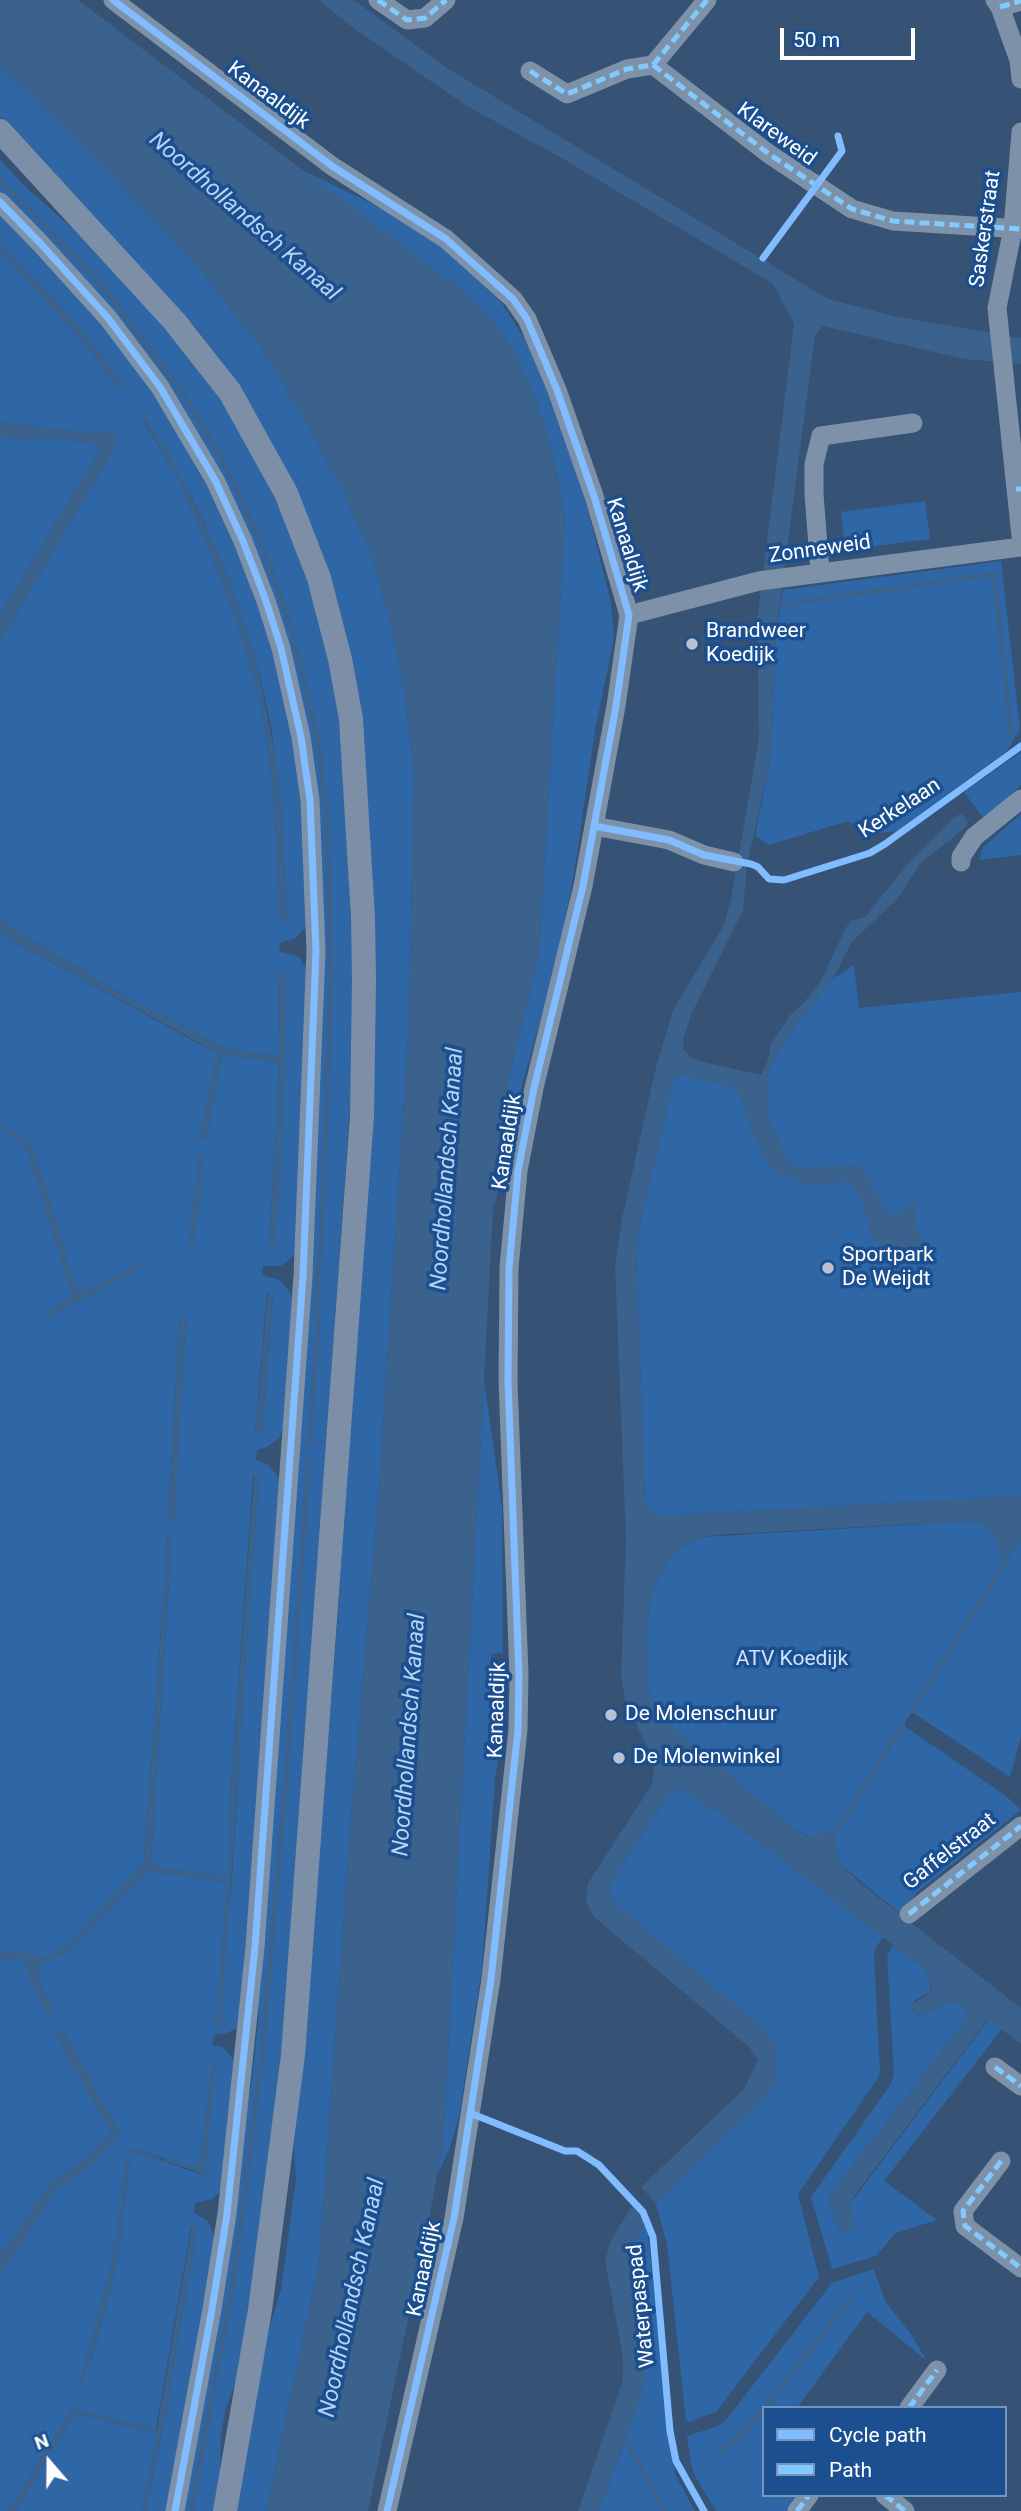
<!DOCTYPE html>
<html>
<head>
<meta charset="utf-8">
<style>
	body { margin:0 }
	#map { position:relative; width:1021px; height:2511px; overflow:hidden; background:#365274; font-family:Roboto,sans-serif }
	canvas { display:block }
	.legend { position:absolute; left:762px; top:2406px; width:245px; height:91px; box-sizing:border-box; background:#1b4f8f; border:2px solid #7695bc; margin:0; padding:9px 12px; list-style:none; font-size:21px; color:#fff }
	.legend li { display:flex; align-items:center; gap:14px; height:35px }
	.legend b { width:35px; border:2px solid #7695bc }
	.north { position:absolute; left:14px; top:2427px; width:70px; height:70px; -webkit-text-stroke:5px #1b4f8f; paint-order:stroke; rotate:340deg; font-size:19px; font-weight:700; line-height:28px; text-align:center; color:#fff }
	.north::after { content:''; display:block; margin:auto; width:24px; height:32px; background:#fff; clip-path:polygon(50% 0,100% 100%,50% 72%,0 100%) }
	.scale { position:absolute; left:780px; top:28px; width:135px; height:32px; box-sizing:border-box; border:4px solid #fff; border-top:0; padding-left:9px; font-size:21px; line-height:24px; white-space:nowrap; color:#fff; -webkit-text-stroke:5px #1b4f8f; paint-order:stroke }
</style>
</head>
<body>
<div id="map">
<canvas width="1021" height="2511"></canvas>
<ul class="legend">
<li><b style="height:9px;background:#80bcff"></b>Cycle path</li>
<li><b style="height:9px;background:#80caff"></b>Path</li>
</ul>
<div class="north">N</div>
<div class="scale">50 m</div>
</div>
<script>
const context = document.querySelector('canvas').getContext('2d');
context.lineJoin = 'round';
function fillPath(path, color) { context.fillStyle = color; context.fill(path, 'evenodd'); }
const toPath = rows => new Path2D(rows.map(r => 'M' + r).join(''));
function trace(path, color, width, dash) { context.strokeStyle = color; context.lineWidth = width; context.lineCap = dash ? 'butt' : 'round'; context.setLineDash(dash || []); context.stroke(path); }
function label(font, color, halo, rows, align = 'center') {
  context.font = font + ' Roboto,sans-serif'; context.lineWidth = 7; context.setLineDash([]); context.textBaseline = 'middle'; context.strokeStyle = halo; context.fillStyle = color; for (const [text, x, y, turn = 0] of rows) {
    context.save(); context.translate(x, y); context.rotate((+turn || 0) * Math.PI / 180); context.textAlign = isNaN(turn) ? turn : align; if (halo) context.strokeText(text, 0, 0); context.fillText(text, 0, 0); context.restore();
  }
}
const green = toPath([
	[0,65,100,163,195,263,262,349,305,420,342,488,371,555,389,616,403,685,414,770,409,1023,378,1503,349,1843,319,2264,266,2511,235,2511,265,2342,281,2290,296,2179,294,2146,305,2038,336,1639,360,1289,365,763,290,476,247,400,221,361,195,327,0,116],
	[0,160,29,190,89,243,155,314,211,385,234,420,268,483,296,547,320,619,338,711,344,762,354,995,351,1092,286,2012,265,2204,238,2376,226,2408,221,2434,220,2479,213,2511,182,2511,252,2078,259,2013,257,2005,295,1491,311,759,220,477,0,194],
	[300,169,398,216,448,251,501,302,530,347,570,448,591,522,611,603,614,639,595,730,574,874,556,964,521,1089,493,1212,508,1081,539,954,565,518,552,451,536,400,514,350,487,314,467,294],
	[0,212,46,259,131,360,199,465,260,601,282,678,304,811,306,927,294,939,279,943,280,952,295,955,300,959,307,970,295,1255,281,1266,263,1266,262,1275,280,1280,291,1294,293,1300,285,1426,279,1438,267,1447,257,1450,256,1460,269,1465,280,1480,254,1881,237,2028,227,2033,214,2035,212,2045,223,2047,235,2061,221,2191,212,2199,195,2203,194,2213,208,2221,215,2238,169,2511,146,2511,165,2417,197,2226,191,2227,156,2429,72,2409,8,2511,0,2511,0,934,201,1045,217,1052,200,1139,206,1140,222,1054,280,1063,269,1244,271,1245,286,1058,286,973,279,973,280,1057,229,1049,128,998,0,920,0,642,117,444,118,439,108,431,88,433,0,422,0,252,78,336,119,388,124,385,81,330,0,242],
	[146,418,193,499,212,540,230,582,256,660,271,726,281,803,287,922,280,922,274,794,261,703,238,624,208,546,176,475,143,421],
	[267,1293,273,1294,265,1394,261,1434,258,1435,255,1434],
	[180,1316,186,1316,174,1519,168,1518],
	[253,1476,259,1477,247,1632,232,1879,216,2026,227,1882,149,1871,61,1956,48,1957,65,1946,144,1863,168,1532,172,1533,151,1860,155,1867,228,1877,231,1790],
	[212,2066,205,2176,160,2160,133,2153,130,2155,120,2246,111,2288,91,2359,80,2383,113,2257,128,2150,132,2149,199,2168],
	[0,436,11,439,58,438,102,446,0,614],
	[925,501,930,539,845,550,841,512],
	[1001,561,1020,729,1007,751,897,831,872,834,848,821,769,845,755,836,771,755,776,634,783,590],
	[1021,752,1021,785,984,819,964,792],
	[1021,814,1021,855,979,860,983,847],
	[854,965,859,1008,1021,992,1021,1496,660,1516,650,1511,645,1502,636,1252,641,1219,674,1079,680,1075,688,1075,731,1087,765,1082,772,1063,800,1019,833,979],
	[484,1379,502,1507,503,1653,491,1654,493,1701,501,1702,502,1730,495,1780,482,1969,459,2116,451,2145,437,2176,443,2143],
	[974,1521,990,1528,1005,1563,1021,1539,1021,1737,1010,1777,912,1712,903,1725,1006,1796,1021,1810,917,1892,901,1914,841,1865,835,1844,809,1837,787,1823,662,1719,650,1695,647,1679,646,1637,651,1592,669,1560,683,1546,703,1537],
	[679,1788,722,1814,883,1937,875,1949,874,1956,880,2072,878,2078,798,2194,819,2277,716,2412,689,2422,686,2421,667,2244,656,2204,767,2095,777,2075,614,1902,609,1890,616,1875,670,1793],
	[893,1945,923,1968,931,1980,930,1992,914,2001,911,2004,912,2010,920,2015,925,2014,952,2001,963,2005,966,2015,963,2023,828,2198,839,2232,855,2226,849,2205,989,2019,1002,2029,884,2181,937,2220,896,2233,876,2256,832,2269,811,2197,891,2084,894,2073,887,1956],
	[646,2219,675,2474,695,2511,599,2511,625,2440,634,2286,630,2261,633,2246],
	[874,2269,885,2301,911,2334,927,2361,867,2312,797,2408,764,2408,764,2495,799,2495,787,2511,716,2511,695,2476,691,2464,687,2436,718,2426,726,2420,832,2283],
	[79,2414,157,2433,142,2511,16,2511,72,2418]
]);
const water = toPath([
	[0,0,78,0,467,294,487,314,514,350,536,400,552,451,565,519,539,954,508,1081,493,1212,443,2143,429,2219,368,2511,266,2511,319,2264,349,1843,378,1503,409,1023,414,770,403,685,389,616,371,555,342,488,305,420,262,349,195,263,100,163,0,65],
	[318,0,354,0,447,68,828,299,898,317,1021,338,1021,364,964,359,823,326,815,335,776,634,771,755,747,866,743,910,691,1015,684,1037,683,1049,689,1056,699,1061,761,1075,768,1060,771,1044,790,1015,801,1006,821,981,845,929,851,921,865,917,907,865,954,818,960,814,963,815,968,822,967,826,920,864,898,898,851,943,833,979,800,1019,772,1063,765,1082,770,1087,766,1101,767,1112,783,1151,791,1164,802,1168,853,1165,863,1168,890,1218,916,1202,917,1228,926,1246,915,1260,899,1263,886,1255,872,1238,863,1204,851,1182,806,1185,775,1171,765,1159,753,1134,739,1093,731,1087,680,1075,674,1080,641,1219,636,1252,645,1502,650,1511,660,1516,1021,1496,1021,1539,1004,1564,990,1528,974,1521,729,1534,703,1537,683,1546,669,1560,651,1592,646,1637,647,1679,650,1695,663,1719,787,1823,808,1837,837,1830,835,1844,841,1865,860,1883,1021,2008,1021,2044,988,2019,855,2195,849,2205,856,2226,841,2233,839,2232,828,2198,963,2023,965,2008,952,2001,925,2015,916,2013,911,2008,911,2004,928,1995,932,1984,928,1974,923,1968,722,1814,679,1788,670,1793,616,1875,609,1890,614,1902,762,2027,773,2043,778,2059,777,2075,767,2095,656,2204,641,2187,744,2089,758,2060,749,2047,594,1917,586,1902,588,1883,651,1786,654,1773,652,1756,626,1704,621,1678,626,1539,615,1266,622,1219,656,1067,673,1010,724,925,731,899,759,738,757,621,794,324,773,284,565,160,467,106,359,32],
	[0,242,81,330,124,385,120,389,78,336,0,252],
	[147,417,175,464,212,540,230,582,256,660,276,759,281,803,287,922,279,922,274,794,261,703,238,624,208,546,176,475,143,420],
	[0,422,88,433,109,431,118,438,117,444,0,642,0,614,102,446,58,438,11,439,0,436],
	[0,920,128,998,229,1049,280,1057,279,972,286,972,286,1058,276,1245,269,1245,280,1063,222,1054,206,1141,200,1139,216,1052,0,934],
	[0,1122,31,1143,36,1154,75,1284,85,1291,144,1261,138,1271,43,1320,48,1311,72,1295,25,1146,0,1127],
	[199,1153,204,1154,195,1244,188,1244],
	[268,1293,273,1293,265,1394,261,1434,258,1435,255,1434],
	[180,1316,186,1316,175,1519,168,1519],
	[254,1476,259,1477,221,2026,215,2026,227,1882,149,1871,61,1956,40,1964,38,1977,54,2013,48,2017,31,1982,23,1959,0,1959,0,1952,16,1952,46,1957,65,1946,144,1863,168,1532,172,1533,151,1860,156,1867,228,1877,231,1790],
	[65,2031,119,2131,120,2136,87,2169,56,2189,0,2278,0,2248,5,2248,52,2180,84,2159,111,2133,54,2033],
	[212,2064,216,2065,205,2176,203,2177,199,2176,199,2172,164,2161,166,2159,199,2167],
	[132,2149,161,2158,160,2160,133,2153,130,2155,120,2246,111,2288,83,2385,80,2383,113,2257,126,2155,128,2150],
	[634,2203,646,2219,633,2246,630,2261,648,2354,646,2375,642,2393,599,2511,578,2511,623,2380,623,2356,605,2262,611,2240],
	[192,2226,197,2226,165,2417,146,2511,142,2511,157,2433,79,2414,72,2418,16,2511,8,2511,72,2409,157,2429]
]);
const stream = toPath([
	[0,180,91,273,117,305,184,395,212,442,238,490,269,564,290,623,306,688,319,747,327,822,331,976,322,1231,316,1304,318,1327,309,1447],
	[781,605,994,574,1011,733],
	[912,1711,1004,1564],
	[837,1830,903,1725],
	[765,2408,851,2298],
	[625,2440,665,2511],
	[719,2452,743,2433,764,2409],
	[191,2511,235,2271,261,2064,286,1781,309,1459]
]);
const minor = toPath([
	[113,0,332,166,446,239,513,299,527,319,557,390,594,496,629,615,616,706,583,886,534,1088,518,1171,509,1268,508,1381,519,1675,518,1730,491,1979,454,2218,387,2511],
	[378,0,407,20,425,18,446,0],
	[995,0,1000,7,1019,60,1021,79],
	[1000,7,1021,1],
	[653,65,769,154,852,209,893,221,1021,229],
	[530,71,567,94,627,69,653,65,707,0],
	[1021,132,1013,228,997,308,1021,536],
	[0,202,40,243,108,318,160,387,215,480,243,541,266,601,281,648,301,737,310,800,316,951,303,1276,255,1947,227,2214,212,2309,175,2511],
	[820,572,814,494,814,464,821,436,913,423],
	[629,615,759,581,1021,547],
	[594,826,669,840,704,855,734,862],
	[961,862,961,857,974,837,1021,799],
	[909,1914,1021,1826],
	[995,2067,1021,2086],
	[1001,2161,963,2211,965,2226,1021,2268],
	[909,2408,937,2370],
	[885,2495,905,2511],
	[797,2511,809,2495]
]);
const major = toPath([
	[0,131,175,322,230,392,286,493,319,578,340,659,351,719,363,918,364,980,362,1116,293,2055,260,2310,225,2511]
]);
const quiet = toPath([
	[378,0,407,20,425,18,446,0],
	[1000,7,1021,1],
	[653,65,769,154,852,209,893,221,1021,229],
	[530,71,567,94,627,69,653,65,707,0],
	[1016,489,1021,489],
	[909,1914,1021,1826],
	[995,2067,1021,2086],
	[1001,2161,963,2211,965,2226,1021,2268],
	[909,2408,937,2370],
	[885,2495,905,2511],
	[797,2511,809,2495]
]);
const cycleway = toPath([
	[113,0,332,166,446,239,513,299,527,319,557,390,594,496,629,615,616,706,583,886,534,1088,518,1171,509,1268,508,1381,519,1675,518,1730,491,1979,454,2218,387,2511],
	[0,202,40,243,108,318,160,387,215,480,243,541,266,601,281,648,301,737,310,800,316,951,303,1276,255,1947,227,2214,212,2309,175,2511],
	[763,258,842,151,838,136],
	[594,826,669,840,704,855,751,864,758,867,769,879,784,880,870,853,885,844,1021,746],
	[470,2113,565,2151,577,2151,599,2165,643,2212,653,2237,670,2431,676,2461,704,2511]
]);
const markers = [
	[692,644,7,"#b9c2ce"],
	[828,1268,7,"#b9c2ce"],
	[611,1715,7,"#b9c2ce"],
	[619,1758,7,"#b9c2ce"]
];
const streetNames = [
	["Kanaaldijk",268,96,37],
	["Klareweid",776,135,36],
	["Saskerstraat",986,229,-82],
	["Kanaaldijk",626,545,73],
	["Zonneweid",820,550,-8],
	["Kerkelaan",900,809,-33],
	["Kanaaldijk",508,1142,-81],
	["Kanaaldijk",498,1710,-88],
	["Gaffelstraat",950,1852,-38],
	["Kanaaldijk",425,2269,-78],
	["Waterpaspad",642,2306,-96]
];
const poiNames = [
	["Brandweer",706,632],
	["Koedijk",706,656],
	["Sportpark",842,1256],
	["De Weijdt",842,1280],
	["De Molenschuur",625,1715],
	["De Molenwinkel",633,1758]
];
const parkNames = [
	["ATV Koedijk",792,1660]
];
const waterNames = [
	["Noordhollandsch Kanaal",244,217,41],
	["Noordhollandsch Kanaal",448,1169,-86],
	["Noordhollandsch Kanaal",410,1735,-86],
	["Noordhollandsch Kanaal",353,2298,-78]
];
fillPath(green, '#2f66a5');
fillPath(water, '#3b618d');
trace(stream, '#3b618d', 5);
trace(minor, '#7d92a8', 19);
trace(major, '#7d8ea7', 24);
trace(quiet, '#80caff', 5, [10, 5]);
trace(cycleway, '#80bcff', 7);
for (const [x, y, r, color] of markers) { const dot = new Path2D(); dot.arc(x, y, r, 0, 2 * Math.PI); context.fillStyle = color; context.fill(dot); trace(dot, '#1b4f8f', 2.5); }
label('21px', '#fff', '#1b4f8f', streetNames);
label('21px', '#fff', '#1b4f8f', poiNames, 'left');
label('21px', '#cfe3fa', '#1b4f8f', parkNames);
label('italic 23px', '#b5d3f5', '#1b4f8f', waterNames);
</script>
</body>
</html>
